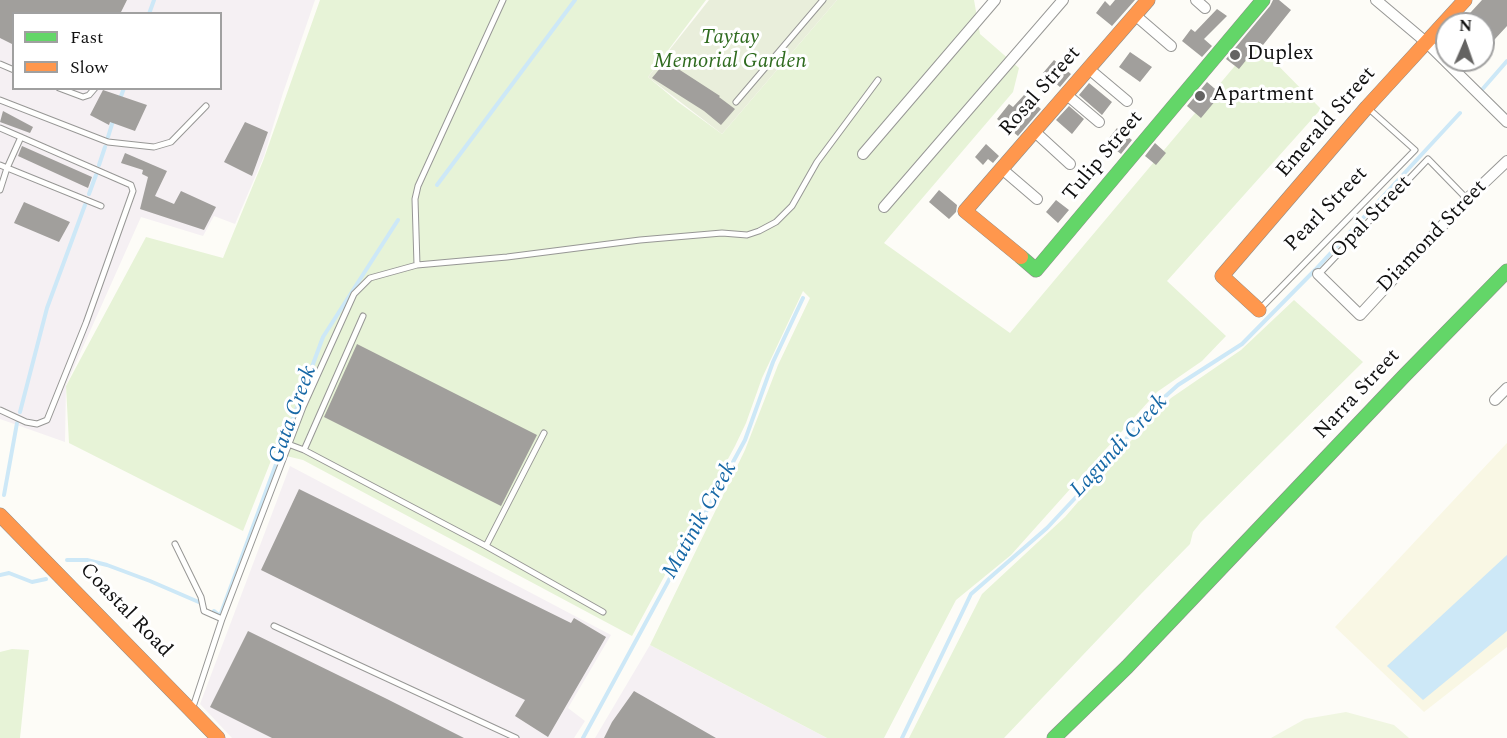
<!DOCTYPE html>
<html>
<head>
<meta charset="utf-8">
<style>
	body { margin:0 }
	#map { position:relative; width:1507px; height:738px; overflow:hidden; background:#fdfcf7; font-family:Spectral,serif }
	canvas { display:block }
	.legend { position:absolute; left:12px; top:12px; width:210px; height:78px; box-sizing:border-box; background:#fff; border:2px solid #a0a0a0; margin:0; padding:8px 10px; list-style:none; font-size:18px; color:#111 }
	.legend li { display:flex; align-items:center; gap:12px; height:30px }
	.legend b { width:30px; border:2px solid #a0a0a0 }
	.north { position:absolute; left:1435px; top:12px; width:60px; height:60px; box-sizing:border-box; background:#fff; border:2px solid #a0a0a0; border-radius:50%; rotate:2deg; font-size:16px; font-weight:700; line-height:24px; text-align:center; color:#111 }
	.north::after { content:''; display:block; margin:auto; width:21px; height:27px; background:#646362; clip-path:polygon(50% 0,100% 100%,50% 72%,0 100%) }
</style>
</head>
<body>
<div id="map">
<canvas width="1507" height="738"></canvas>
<ul class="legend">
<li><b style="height:8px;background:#63d668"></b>Fast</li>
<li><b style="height:8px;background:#ff974d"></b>Slow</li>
</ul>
<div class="north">N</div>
</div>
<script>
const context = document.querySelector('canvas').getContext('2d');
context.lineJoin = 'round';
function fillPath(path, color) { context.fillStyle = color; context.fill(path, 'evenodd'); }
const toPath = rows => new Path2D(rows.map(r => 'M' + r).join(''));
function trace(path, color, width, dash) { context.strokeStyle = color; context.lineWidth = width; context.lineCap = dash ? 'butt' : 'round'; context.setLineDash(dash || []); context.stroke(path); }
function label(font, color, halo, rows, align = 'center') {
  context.font = font + ' Spectral,serif'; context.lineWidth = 6; context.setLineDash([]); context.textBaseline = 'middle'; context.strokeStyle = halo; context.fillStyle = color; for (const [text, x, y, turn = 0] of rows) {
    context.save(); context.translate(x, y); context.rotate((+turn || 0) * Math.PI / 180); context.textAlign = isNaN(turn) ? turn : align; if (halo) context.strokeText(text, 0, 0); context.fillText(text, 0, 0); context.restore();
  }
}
const industrial = toPath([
	[0,0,315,0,283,93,264,156,235,224,214,216,203,236,141,217,66,385,65,442,0,419],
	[14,14,220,14,220,88,14,88],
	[290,466,611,635,568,708,585,721,574,738,232,738,200,704],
	[650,645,827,738,595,738]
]);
const farmland = toPath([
	[1507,443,1507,647,1424,712,1335,627]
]);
const green = toPath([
	[320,0,706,0,648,77,678,102,722,134,837,0,974,0,980,34,1019,68,1013,92,884,243,1010,333,1255,42,1321,109,1167,281,1226,336,1202,361,1157,392,1011,555,956,600,884,738,827,738,650,645,745,450,778,365,810,298,803,291,762,378,746,423,735,446,632,636,303,460,274,453,243,531,69,443,66,386,146,237,223,258,263,161],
	[1294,300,1363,362,1201,522,1193,532,1190,544,1140,595,1004,738,909,738,982,594,1065,517,1136,435,1171,398,1241,350],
	[12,649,29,650,20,738,0,738,0,652]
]);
const cemetery = toPath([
	[709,0,837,0,722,134,648,77]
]);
const pitch = toPath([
	[1346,712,1394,725,1409,738,1271,738,1305,719]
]);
const water = toPath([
	[1507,555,1507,631,1423,700,1387,666]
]);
const stream = toPath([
	[149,14,154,0],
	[1480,92,1507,61],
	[120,99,124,88],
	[108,137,113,121],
	[99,165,105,147],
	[437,185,575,0],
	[89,194,96,175],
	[20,412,47,308,85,205],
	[4,495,17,423],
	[67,560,87,560,107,565,150,581,201,603],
	[0,575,9,573,32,582,46,579],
	[214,611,220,616,323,337,398,220],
	[583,738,745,440,773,362,803,298],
	[902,738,971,594,1047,528,1093,479,1150,410,1178,385,1242,344,1315,270,1460,113]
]);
const building = toPath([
	[0,0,127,0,120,14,14,14,14,45,0,38],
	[1115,0,1135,0,1112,26,1096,13,1105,1,1110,6],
	[1273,0,1279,0,1291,10,1263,45,1260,43,1239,69,1226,59,1270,6],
	[1482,0,1507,0,1507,26,1483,52,1483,24,1460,24],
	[1217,9,1227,16,1204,39,1212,46,1202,57,1182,41,1191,29,1195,32],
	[1130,52,1152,67,1140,82,1119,67],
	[1054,60,1071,74,1060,87,1043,73],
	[666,61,720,96,719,97,735,109,721,125,704,111,652,78],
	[1207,82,1221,94,1201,118,1187,106],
	[1089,83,1112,102,1102,115,1079,95],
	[103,90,147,105,135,131,110,122,109,125,90,115],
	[1024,95,1041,109,1018,136,997,119,1009,104,1013,107],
	[1069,106,1084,119,1072,134,1056,120],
	[3,111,33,127,30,133,0,122],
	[245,122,268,132,252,176,224,162],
	[1117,128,1132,140,1121,154,1106,142],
	[1155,143,1166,153,1156,165,1145,156],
	[986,144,999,156,993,163,988,159,983,165,975,157],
	[22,146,92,177,88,188,18,156],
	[125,153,167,171,155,196,174,204,181,191,216,207,204,230,140,209,148,177,142,174,143,170,121,163],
	[939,190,957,205,956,212,949,219,929,202],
	[1056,200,1069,210,1058,223,1046,212],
	[24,202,70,222,59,242,14,223],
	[357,344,537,435,501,506,324,417],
	[299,489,571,623,574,618,606,637,548,737,515,716,525,700,261,570],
	[248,631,387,699,464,738,272,738,210,707],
	[634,691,716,738,604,738,612,722]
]);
const lane = toPath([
	[0,64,14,70],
	[59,88,83,97,89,95,95,88],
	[0,100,108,142,154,147,171,142,206,106],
	[736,102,823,0],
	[0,128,131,185,133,191,86,323,47,420,37,424,26,422,0,410],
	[0,165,101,206],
	[0,190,7,168,21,137],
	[417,265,415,199,418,186,503,0],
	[1319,274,1428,159,1467,199],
	[1260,309,1415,150,1368,108],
	[288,444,304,450,363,316],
	[304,450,486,546,603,612],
	[175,544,201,597,204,611,222,619],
	[486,546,544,433],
	[274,626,516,738],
	[193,707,222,619,303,407,354,294,370,278,417,265,507,257,640,240,722,233,747,235,759,231,776,222,792,206,817,162,878,80]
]);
const street = toPath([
	[1196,0,1205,8],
	[1376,0,1427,43,1507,122],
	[1135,15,1171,46],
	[1089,69,1127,101],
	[1067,95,1099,122],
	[1034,131,1070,164],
	[863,154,995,0],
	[1002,169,1037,199],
	[884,207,1063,0],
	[1318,274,1360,315,1467,199,1507,161],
	[1495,400,1507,388]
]);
const fast = toPath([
	[1021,257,1036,270,1263,0],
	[1054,738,1127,667,1405,375,1507,271]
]);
const slow = toPath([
	[1021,257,965,211,1148,0],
	[1259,310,1222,276,1367,107,1465,0],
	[0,515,218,738]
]);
const markers = [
	[1235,55,6,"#646362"],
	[1200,96,6,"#646362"]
];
const parkNames = [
	["Taytay",730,39],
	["Memorial Garden",730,63]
];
const poiNames = [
	["Duplex",1247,55],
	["Apartment",1212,96]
];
const streetNames = [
	["Rosal Street",1041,92,-49],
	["Emerald Street",1327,123,-49],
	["Tulip Street",1104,157,-50],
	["Pearl Street",1327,210,-46],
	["Opal Street",1372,218,-46],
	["Diamond Street",1433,237,-46],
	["Narra Street",1358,395,-47],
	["Coastal Road",125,611,46]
];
const waterNames = [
	["Gata Creek",294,415,-70],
	["Lagundi Creek",1120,447,-47],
	["Matinik Creek",701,521,-61]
];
fillPath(industrial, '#f5f0f3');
fillPath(farmland, '#f9f7e4');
fillPath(green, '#e7f3d7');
fillPath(cemetery, '#e9eedb');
fillPath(pitch, '#f0f6e1');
fillPath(water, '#cde8f7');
trace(stream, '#cde8f7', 4);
fillPath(building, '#a19f9c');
trace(lane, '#979795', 7);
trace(street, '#979795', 12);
trace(fast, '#8e8d8b', 15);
trace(slow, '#8e8d8b', 15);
trace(lane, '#fffffe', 5);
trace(street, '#fffffe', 10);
trace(fast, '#63d668', 14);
trace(slow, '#ff974d', 14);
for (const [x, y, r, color] of markers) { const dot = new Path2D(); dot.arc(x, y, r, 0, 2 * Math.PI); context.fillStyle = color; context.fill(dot); trace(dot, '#fff', 2); }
label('italic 21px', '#2f6b1f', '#fff', parkNames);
label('21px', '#111', '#fff', poiNames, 'left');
label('21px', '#111', '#fff', streetNames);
label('italic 22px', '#1768a6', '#fff', waterNames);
</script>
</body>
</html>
